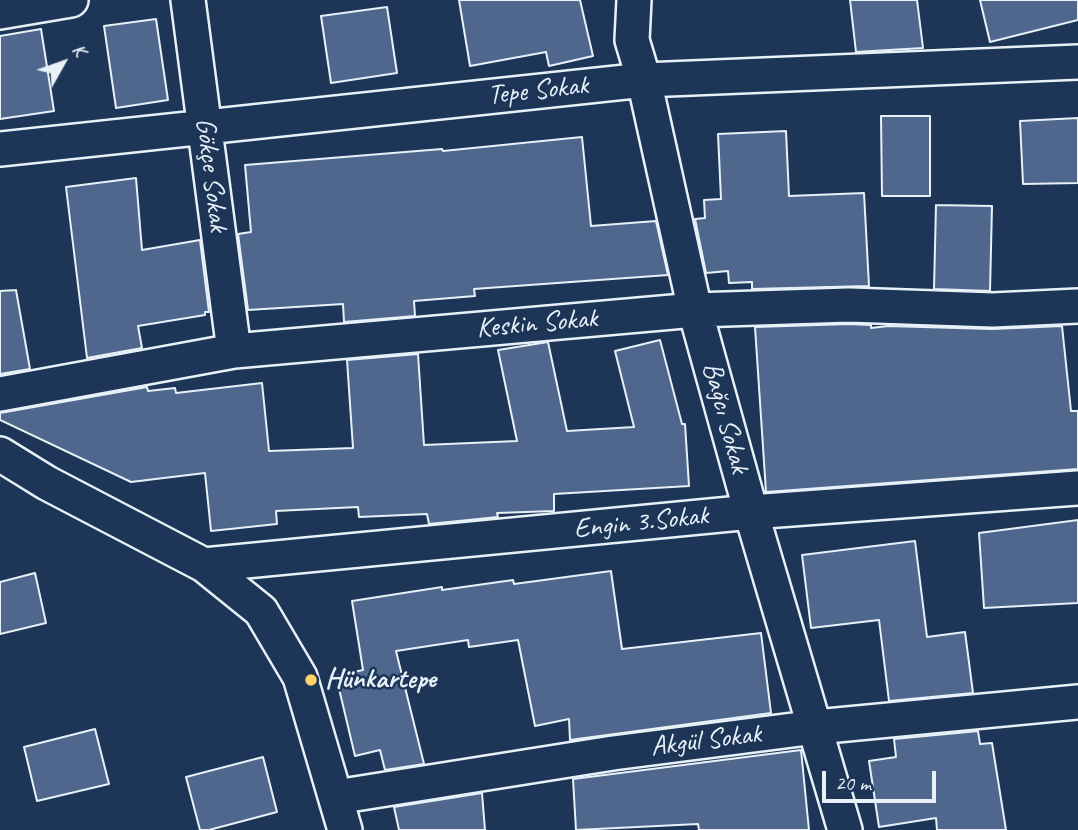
<!DOCTYPE html>
<html>
<head>
<meta charset="utf-8">
<style>
	body { margin:0 }
	#map { position:relative; width:1078px; height:830px; overflow:hidden; background:#1d3557; font-family:Caveat,sans-serif }
	canvas { display:block }
	.north { position:absolute; left:28px; top:28px; width:70px; height:70px; -webkit-text-stroke:5px #1d3557; paint-order:stroke; rotate:50deg; font-size:19px; font-weight:700; line-height:28px; text-align:center; color:#e8f1f8 }
	.north::after { content:''; display:block; margin:auto; width:24px; height:32px; background:#e8f1f8; clip-path:polygon(50% 0,100% 100%,50% 72%,0 100%) }
	.scale { position:absolute; left:822px; top:771px; width:114px; height:32px; box-sizing:border-box; border:4px solid #e8f1f8; border-top:0; padding-left:9px; font-size:21px; line-height:24px; white-space:nowrap; color:#e8f1f8; -webkit-text-stroke:5px #1d3557; paint-order:stroke }
</style>
</head>
<body>
<div id="map">
<canvas width="1078" height="830"></canvas>
<div class="north">K</div>
<div class="scale">20 m</div>
</div>
<script>
const context = document.querySelector('canvas').getContext('2d');
context.lineJoin = 'round';
function fillPath(path, color) { context.fillStyle = color; context.fill(path, 'evenodd'); }
const toPath = rows => new Path2D(rows.map(r => 'M' + r).join(''));
function trace(path, color, width, dash) { context.strokeStyle = color; context.lineWidth = width; context.lineCap = dash ? 'butt' : 'round'; context.setLineDash(dash || []); context.stroke(path); }
function label(font, color, halo, rows, align = 'center') {
  context.font = font + ' Caveat,sans-serif'; context.lineWidth = 5; context.setLineDash([]); context.textBaseline = 'middle'; context.strokeStyle = halo; context.fillStyle = color; for (const [text, x, y, turn = 0] of rows) {
    context.save(); context.translate(x, y); context.rotate((+turn || 0) * Math.PI / 180); context.textAlign = isNaN(turn) ? turn : align; if (halo) context.strokeText(text, 0, 0); context.fillText(text, 0, 0); context.restore();
  }
}
const building = toPath([
	[459,0,580,0,593,56,549,66,546,52,470,66,459,0],
	[850,0,917,0,923,48,856,52,850,0],
	[980,0,1078,0,1078,20,990,42,980,0],
	[387,7,397,73,331,83,321,16,387,7],
	[156,19,168,100,116,108,104,26,156,19],
	[41,29,54,111,0,119,0,36,41,29],
	[881,116,930,116,930,196,882,196,881,116],
	[1078,118,1078,183,1023,184,1020,121,1078,118],
	[786,131,789,196,864,193,869,286,752,289,752,282,729,283,728,271,706,273,695,219,705,218,704,200,721,199,718,134,786,131],
	[582,137,591,226,656,221,668,275,474,289,475,296,414,301,415,316,344,322,343,304,248,310,238,234,251,232,245,165,442,149,443,151,582,137],
	[136,178,142,250,200,240,209,312,205,312,205,315,138,326,142,348,87,358,66,187,136,178],
	[936,205,992,206,990,291,934,289,936,205],
	[16,290,30,369,0,374,0,291,16,290],
	[849,324,871,325,871,328,888,326,992,329,1062,326,1071,411,1078,411,1078,469,766,492,755,327,849,324],
	[660,340,682,424,685,424,689,486,554,494,554,511,497,513,498,517,429,524,427,514,359,517,358,507,276,511,277,524,211,531,205,473,131,482,0,420,0,413,147,387,148,391,175,388,176,393,262,383,269,451,353,448,347,360,418,354,424,445,517,441,498,350,548,342,567,431,634,427,615,351,660,340],
	[1078,520,1078,603,984,608,979,533,1078,520],
	[915,541,927,637,965,632,973,693,889,701,879,620,811,628,802,555,915,541],
	[611,571,622,649,761,633,771,713,570,740,569,719,535,726,518,640,469,647,468,640,396,651,424,764,385,770,380,750,355,756,336,676,363,670,352,601,442,587,442,590,513,580,514,584,611,571],
	[35,573,46,623,0,634,0,582,35,573],
	[95,729,109,784,37,801,24,747,95,729],
	[978,731,980,744,992,743,1006,830,937,830,936,818,879,827,869,761,896,757,894,739,978,731],
	[801,750,809,830,699,830,698,824,576,830,573,779,801,750],
	[263,757,277,812,209,830,200,830,186,777,263,757],
	[482,793,485,830,399,830,394,807,482,793]
]);
const street = toPath([
	[188,0,234,351],
	[634,0,632,40,644,80,695,310,751,512,845,830],
	[0,12,71,0],
	[0,149,644,80,1078,62],
	[0,394,234,351,695,310,849,305,993,310,1078,306],
	[0,454,47,483,204,565,261,611,300,677,345,830],
	[204,565,751,512,1078,488],
	[336,797,613,753,816,727,1078,702]
]);
const markers = [
	[311,680,7,"#ffd166"]
];
const streetNames = [
	["Tepe Sokak",538,91,-6],
	["Gökçe Sokak",211,175,83],
	["Keskin Sokak",537,324,-5],
	["Bağcı Sokak",725,418,75],
	["Engin 3.Sokak",641,523,-6],
	["Akgül Sokak",706,741,-7]
];
const poiNames = [
	["Hünkartepe",325,680]
];
fillPath(building, '#4f678d');
trace(building, '#e8f1f8', 2);
trace(street, '#e8f1f8', 38);
trace(street, '#1d3557', 33);
for (const [x, y, r, color] of markers) { const dot = new Path2D(); dot.arc(x, y, r, 0, 2 * Math.PI); context.fillStyle = color; context.fill(dot); trace(dot, '#1d3557', 2.5); }
label('28px', '#e8f1f8', '#1d3557', streetNames);
label('bold 28px', '#e8f1f8', '#1d3557', poiNames, 'left');
</script>
</body>
</html>
